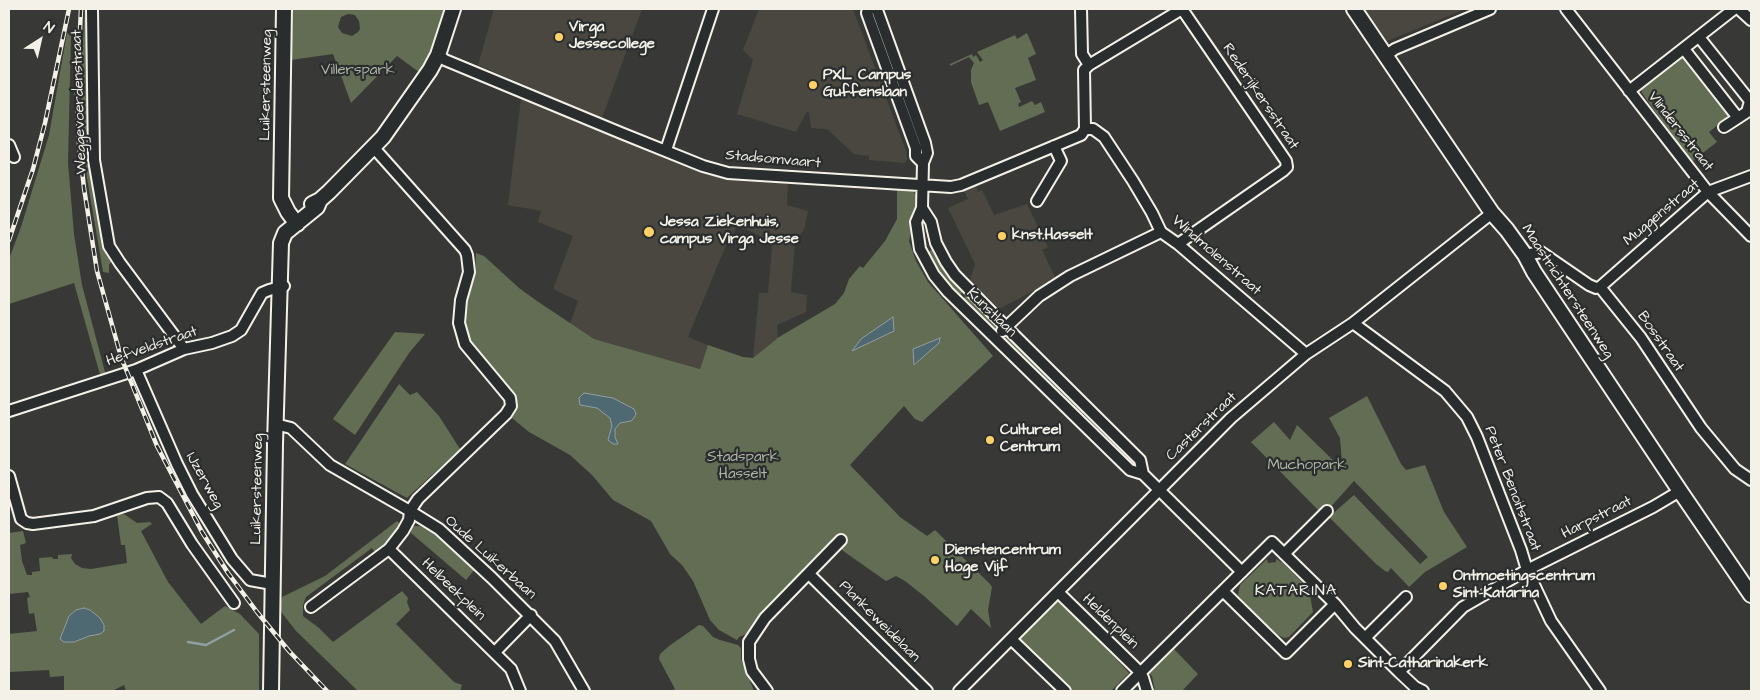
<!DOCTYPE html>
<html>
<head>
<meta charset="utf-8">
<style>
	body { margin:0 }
	#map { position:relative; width:1760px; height:700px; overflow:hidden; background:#383936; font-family:"Architects Daughter",sans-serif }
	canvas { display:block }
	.frame { position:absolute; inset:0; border:10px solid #f4f1e8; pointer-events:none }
	.north { position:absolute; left:15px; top:15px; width:50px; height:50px; -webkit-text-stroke:4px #2a2d2e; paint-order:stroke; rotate:35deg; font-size:14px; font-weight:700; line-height:20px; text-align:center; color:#f4f1e8 }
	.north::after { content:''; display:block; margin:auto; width:18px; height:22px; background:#f4f1e8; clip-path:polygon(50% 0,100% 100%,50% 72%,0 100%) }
</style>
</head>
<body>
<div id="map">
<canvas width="1760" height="700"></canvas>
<div class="frame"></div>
<div class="north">N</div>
</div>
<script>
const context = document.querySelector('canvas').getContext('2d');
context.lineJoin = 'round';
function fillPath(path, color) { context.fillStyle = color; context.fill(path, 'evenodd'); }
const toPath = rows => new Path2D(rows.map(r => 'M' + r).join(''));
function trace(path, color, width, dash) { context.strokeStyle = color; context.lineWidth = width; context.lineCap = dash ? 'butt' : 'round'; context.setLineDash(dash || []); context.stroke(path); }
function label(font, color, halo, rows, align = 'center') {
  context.font = font + ' "Architects Daughter",sans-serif'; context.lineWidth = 4.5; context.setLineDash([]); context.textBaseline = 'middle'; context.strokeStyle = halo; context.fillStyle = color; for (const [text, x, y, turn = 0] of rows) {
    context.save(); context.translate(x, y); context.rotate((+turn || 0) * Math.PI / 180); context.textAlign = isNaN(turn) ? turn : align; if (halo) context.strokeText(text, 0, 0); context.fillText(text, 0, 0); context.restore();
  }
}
const built = toPath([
	[494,9,642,9,602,118,478,65],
	[759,9,853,9,906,151,907,160,905,163,869,160,869,156,854,154,827,129,811,128,809,113,807,111,796,132,737,114,753,60,743,50],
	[1362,9,1465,9,1385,42],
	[521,99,706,171,788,181,787,205,808,211,804,230,795,240,791,292,807,295,806,312,777,325,778,338,753,358,759,293,768,293,772,247,759,235,737,226,732,237,729,238,688,337,708,345,700,369,594,339,570,324,578,301,553,289,573,236,538,222,541,211,508,205],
	[975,183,978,192,982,190,994,215,1027,204,1048,247,1042,250,1056,279,999,309,970,280,975,264,948,208,968,199,963,188]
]);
const green = toPath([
	[85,9,90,9,89,97,106,247,112,261,109,265,109,273,103,272,87,178,82,128,81,71],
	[295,9,447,9,431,53,419,72,397,56,351,103,333,54,291,60,293,10],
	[348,14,355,15,359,21,360,29,358,32,352,36,342,33,338,27,341,17],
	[67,33,71,35,68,163,74,234,82,285,106,376,101,378,74,283,9,304,9,259,21,227,49,135],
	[1027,33,1036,54,1028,58,1036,80,1015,88,1021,102,1018,104,1019,107,1032,101,1035,105,1041,102,1045,112,1000,131,988,102,979,105,971,82,971,70,974,63,969,57,950,66,950,64,972,54,973,57,976,55,980,62,983,60,977,52,1015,35,1017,39],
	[1681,57,1686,60,1729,116,1709,132,1717,142,1691,162,1642,93,1641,87],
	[897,187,911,189,917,196,917,208,909,241,916,261,928,282,993,356,922,422,915,419,904,406,850,465,900,517,927,536,935,530,989,583,992,587,988,610,991,628,971,609,957,626,924,596,905,581,896,576,886,581,846,553,840,548,844,543,765,611,749,633,739,637,737,640,719,630,710,620,693,581,682,565,670,554,651,521,613,500,592,475,570,455,529,432,512,418,516,410,517,401,515,393,487,366,472,347,465,325,466,306,475,275,476,253,484,256,519,288,537,301,594,339,700,369,708,345,743,357,753,358,779,337,835,304,844,293,849,279,860,266,863,268,885,241,897,219],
	[931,250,937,252,964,290,958,298,947,287,927,253],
	[969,293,999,326,997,331,994,331,961,301],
	[395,332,425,334,409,353,355,435,333,419],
	[1005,334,1008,334,1085,410,1082,415,1080,416,1002,340],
	[399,384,410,395,417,392,439,416,460,449,407,498,345,464],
	[1367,396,1401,464,1406,470,1425,465,1444,512,1467,547,1425,572,1409,587,1391,568,1388,572,1385,571,1376,564,1329,517,1354,495,1420,564,1428,557,1354,481,1327,511,1320,512,1251,442,1274,422,1290,440,1297,425,1339,466,1342,462,1340,438,1329,418],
	[124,514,137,523,150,522,152,524,141,531,168,582,201,624,225,606,240,614,259,634,259,691,126,691,124,685,112,691,64,691,64,676,50,677,49,670,9,672,9,634,37,631,34,613,29,614,27,598,30,597,28,592,9,594,9,533,23,531,26,543,20,545,22,561,27,575,32,575,32,572,40,571,39,558,52,557,53,559,58,559,58,555,72,554,71,558,75,564,82,568,91,569,127,563,125,545,121,545,117,515],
	[397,521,402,526,391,540,376,554,372,548,306,597,303,605,303,616,319,628,333,642,402,591,408,598,407,602,410,610,396,624,454,682,462,685,460,691,358,691,296,631,282,613,279,606,282,597,325,576],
	[414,526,420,526,434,533,475,569,466,580,411,533,411,529],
	[1267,559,1268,563,1276,562,1276,559,1283,563,1309,589,1313,612,1289,637,1284,638,1278,635,1249,608,1238,595,1240,585],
	[1060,598,1129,673,1111,691,1073,691,1019,639],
	[699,625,703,626,713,637,720,640,738,645,741,648,741,659,754,691,671,691,675,689,659,659,660,654,669,646],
	[1173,648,1198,674,1182,691,1155,691,1152,676,1149,673]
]);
const water = toPath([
	[893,317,894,331,852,351,861,339,893,317],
	[940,338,939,343,914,365,913,349,940,338],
	[584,393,613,398,634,409,636,414,634,418,631,421,620,423,615,429,615,437,618,444,613,444,608,440,612,426,610,418,597,408,580,405,579,398,584,393],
	[84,608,90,610,100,618,104,625,104,631,100,634,89,636,74,642,64,642,60,639,69,616,76,610,84,608]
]);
const stream = toPath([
	[188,642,206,645,234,630]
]);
const minor = toPath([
	[92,9,94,160,109,246,120,263,184,349],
	[868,9,867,13,916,148,916,156,923,163],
	[875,9,877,10,925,143,927,153,923,163,922,208,916,222,920,249,934,275,948,292,1130,470,1143,474,1242,572],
	[1081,9,1082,54,1089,65],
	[1566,9,1708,192,1751,236],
	[1739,9,1751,20],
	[1699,37,1750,101,1747,112,1724,127],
	[1684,49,1738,118],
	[438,55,445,60,621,133,703,166,728,173,951,187,961,185,1081,135,1085,129],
	[1385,56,1395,49,1490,9],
	[1629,91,1734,9],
	[1085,129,1093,129,1104,137,1133,181,1152,213,1161,232,1178,244,1306,354],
	[1085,129,1084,70,1089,65,1182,9],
	[9,145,14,157],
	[666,150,713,9],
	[1037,201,1061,161,1054,146],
	[922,208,931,222,936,243,946,262,955,275,1006,327,1140,460,1143,474],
	[1178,244,1283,171,1287,167,1286,161,1182,9],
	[1525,255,1541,252,1589,285,1596,288,1600,287],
	[1600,287,1641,338,1701,428,1735,469,1751,480],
	[1600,287,1708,192,1751,176],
	[1353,323,1445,391,1467,417,1477,437,1521,550,1527,570,1551,621,1600,691],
	[1002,331,1039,296,1070,276,1161,232],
	[136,370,177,464,192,494,232,559,250,580,272,584],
	[9,411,136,370,184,349,212,343,232,336,241,330,262,293,269,290,284,286],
	[275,424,291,428,330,465,410,511,439,529,492,578,555,641,584,691],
	[9,476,21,519,27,523,33,524,94,516,147,498,159,497,167,503,192,544,234,603],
	[389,549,511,669,520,691],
	[1284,554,1327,511],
	[809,574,927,691],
	[1223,591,1286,653,1335,604],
	[1058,592,1141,673,1143,678,1147,691],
	[311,607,389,549,403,531,409,520,410,511,418,499,506,414,511,406,510,398,465,344,459,323,461,300,469,272,467,255,465,250,374,148],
	[1365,638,1406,597],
	[1011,639,1065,691],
	[495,652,531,615],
	[1399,672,1463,607,1527,570,1653,507,1680,491],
	[767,691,752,671,749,659,749,642,765,618,841,540],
	[959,691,1231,418,1306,354,1353,323,1492,213],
	[1122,691,1272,542,1335,604,1355,628,1399,672,1415,687,1423,691]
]);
const secondary = toPath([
	[284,9,281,198,288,212,297,224],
	[1354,9,1492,213,1507,230,1525,255,1534,272,1680,491,1751,595],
	[312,204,320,200,329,192,383,137,430,70,438,55,453,9],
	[271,691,275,444,281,243,285,233,317,207,320,200]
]);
const rail = toPath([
	[81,9,77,92,79,144,84,188,97,271,121,357,157,446,202,532,228,573,257,612,289,651,327,691],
	[9,240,33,169,45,123,69,9]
]);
const markers = [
	[559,37,5,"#ffd166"],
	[813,85,5,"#ffd166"],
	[649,232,6,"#ffd166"],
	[1002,236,5,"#ffd166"],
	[990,440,5,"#ffd166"],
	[935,560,5,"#ffd166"],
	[1443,586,5,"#ffd166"],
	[1348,664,5,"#ffd166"]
];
const poiNames = [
	["Virga",569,28],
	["Jessecollege",569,45],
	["PXL Campus",823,76],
	["Guffenslaan",823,93],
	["Jessa Ziekenhuis,",660,223],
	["campus Virga Jesse",660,240],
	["knst.Hasselt",1012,236],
	["Cultureel",1000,431],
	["Centrum",1000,448],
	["Dienstencentrum",945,551],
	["Hoge Vijf",945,568],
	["Ontmoetingscentrum",1453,577],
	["Sint-Katarina",1453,594],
	["Sint-Catharinakerk",1358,664]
];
const parkNames = [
	["Villerspark",358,71],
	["Stadspark",743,458],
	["Hasselt",743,475],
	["Muchopark",1307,466]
];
const streetNames = [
	["Luikersteenweg",267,85,-89],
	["Rederijkersstraat",1260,97,56],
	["Weggevoerdenstraat",80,102,-92],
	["Vlindersstraat",1680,132,52],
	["Stadsomvaart",773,160,5],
	["Muggenstraat",1662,213,-40],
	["Windmolenstraat",1216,256,41],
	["Maastrichtersteenweg",1567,292,57],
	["Kunstlaan",991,313,44],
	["Bosstraat",1660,342,55],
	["Hefveldstraat",152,347,-19],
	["Casterstraat",1202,427,-44],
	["IJzerweg",204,481,61],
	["Luikersteenweg",258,489,-89],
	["Peter Benoitstraat",1512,489,69],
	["Harpstraat",1597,518,-27],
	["Oude Luikerbaan",490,558,42],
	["Helbeekplein",453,590,44],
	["Plankeweidelaan",879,622,45],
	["Heldenplein",1110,622,44]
];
const neighbourhoodNames = [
	["KATARINA",1296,592]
];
fillPath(built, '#494740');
fillPath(green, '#626d53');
fillPath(water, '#4e6972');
trace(water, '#909fa1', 1);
trace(stream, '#909fa1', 2.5);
trace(minor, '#f4f1e8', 14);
trace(secondary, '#f4f1e8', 18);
trace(minor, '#2a2d2e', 10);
trace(secondary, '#2a2d2e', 14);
trace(rail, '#f4f1e8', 4.5);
trace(rail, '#2a2d2e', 2.5, [8]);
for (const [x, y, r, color] of markers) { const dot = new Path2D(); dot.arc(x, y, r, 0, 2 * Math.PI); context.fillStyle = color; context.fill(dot); trace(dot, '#2a2d2e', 2); }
label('bold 15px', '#f4f1e8', '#2a2d2e', poiNames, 'left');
label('15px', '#b2b6a5', '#2a2d2e', parkNames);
label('15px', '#f4f1e8', '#2a2d2e', streetNames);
context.letterSpacing = '1px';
label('16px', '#f4f1e8', '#2a2d2e', neighbourhoodNames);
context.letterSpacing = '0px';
</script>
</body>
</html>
